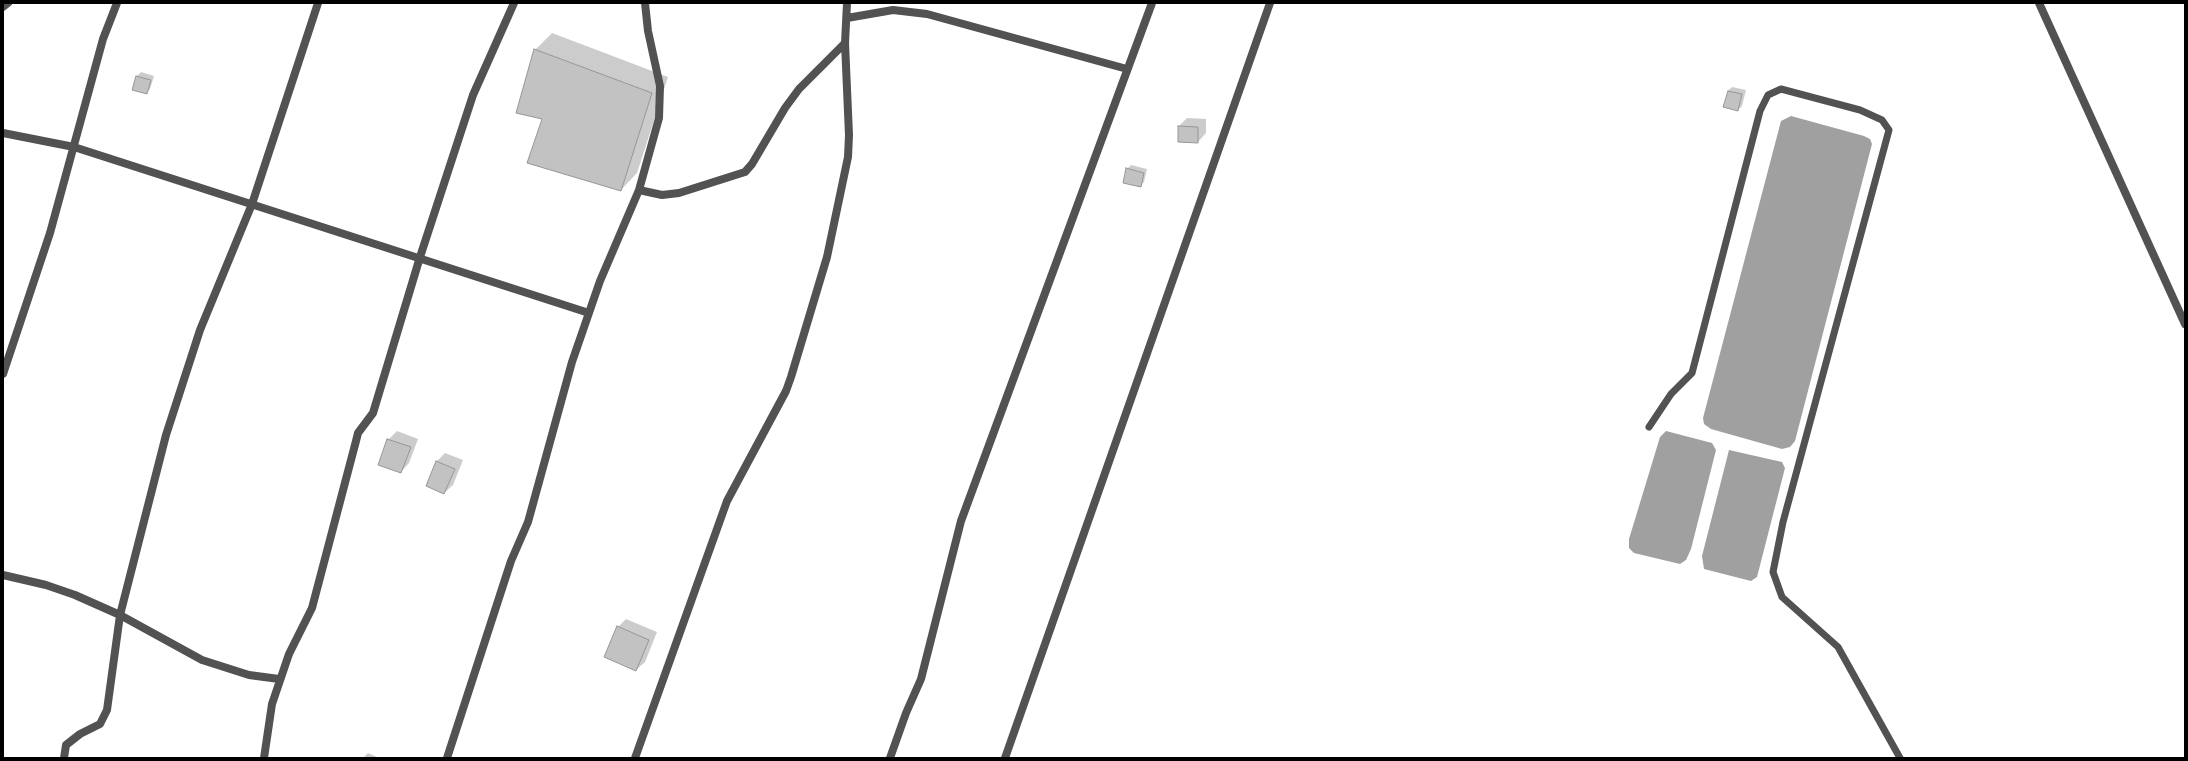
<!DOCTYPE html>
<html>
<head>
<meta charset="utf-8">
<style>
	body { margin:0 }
	#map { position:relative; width:2188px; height:761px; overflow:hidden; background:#fff; font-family:Poppins,sans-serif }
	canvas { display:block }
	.frame { position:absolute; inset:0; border:4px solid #000; pointer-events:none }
</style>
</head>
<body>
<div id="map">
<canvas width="2188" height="761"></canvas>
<div class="frame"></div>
</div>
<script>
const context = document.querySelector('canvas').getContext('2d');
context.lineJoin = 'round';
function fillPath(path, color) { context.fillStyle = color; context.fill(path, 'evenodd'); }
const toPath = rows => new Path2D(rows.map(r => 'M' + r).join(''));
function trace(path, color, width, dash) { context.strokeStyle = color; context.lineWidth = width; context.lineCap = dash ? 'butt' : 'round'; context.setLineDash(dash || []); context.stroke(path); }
const water = toPath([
	[1791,116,1864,136,1870,139,1872,144,1795,441,1790,447,1782,449,1711,429,1704,424,1703,418,1781,121],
	[1666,431,1712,443,1716,450,1691,549,1686,560,1680,564,1634,553,1629,548,1629,539,1660,437],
	[1729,450,1782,462,1785,468,1757,577,1751,581,1704,569,1702,556]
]);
const shadow = toPath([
	[552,33,668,77,637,173,621,190,543,118,535,50],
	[141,72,154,76,150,89,146,93,134,89,137,76],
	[1732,87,1746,90,1742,106,1738,110,1728,91],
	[1187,118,1206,119,1206,133,1198,142,1179,126],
	[1131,165,1147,169,1144,182,1140,186,1127,169],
	[397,431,418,439,409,463,401,472,388,440],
	[445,453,463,460,453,485,444,493,437,461],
	[626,619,657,632,645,662,636,670,618,627],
	[368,753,379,758,363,758]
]);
const building = toPath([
	[534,49,652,93,621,191,527,163,542,119,516,113,534,49],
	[136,76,151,80,147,94,132,90,136,76],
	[1728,91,1742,94,1738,111,1723,107,1728,91],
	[1178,126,1198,127,1198,143,1178,142,1178,126],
	[1126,168,1144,173,1141,187,1123,183,1126,168],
	[387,439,411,447,401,473,378,465,387,439],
	[436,461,455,469,444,494,426,486,436,461],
	[617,626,649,640,636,671,604,657,617,626]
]);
const service = toPath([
	[1649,427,1671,394,1692,373,1760,111,1768,95,1781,89,1860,110,1882,120,1889,130,1783,522,1773,572,1782,597,1838,647,1900,758]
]);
const minor = toPath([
	[2039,3,2185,324],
	[3,7,8,3],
	[847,18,893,10,927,14,1127,69],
	[3,133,74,147,589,313],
	[639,190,662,195,679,193,745,172,752,164,785,108,799,89,845,43],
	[3,374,50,233,103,39,117,3],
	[3,575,46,585,75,595,120,615,202,660,249,675,279,679],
	[64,758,66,745,80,734,100,724,107,710,120,615,166,435,200,330,252,204,318,3],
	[264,758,272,704,289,654,312,608,356,441,358,433,373,413,420,257,473,95,514,3],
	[447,758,511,561,528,522,572,362,600,281,639,190,659,118,660,86,648,31,645,3],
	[635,758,727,501,786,391,791,377,827,257,848,157,849,135,845,43,847,3],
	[890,758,906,713,921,679,961,521,1152,3],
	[1005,758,1270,3]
]);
fillPath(water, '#a0a0a0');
fillPath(shadow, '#0003');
fillPath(building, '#c2c2c2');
trace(building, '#969696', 1);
trace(service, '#525252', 7);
trace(minor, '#525252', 8);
</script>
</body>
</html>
